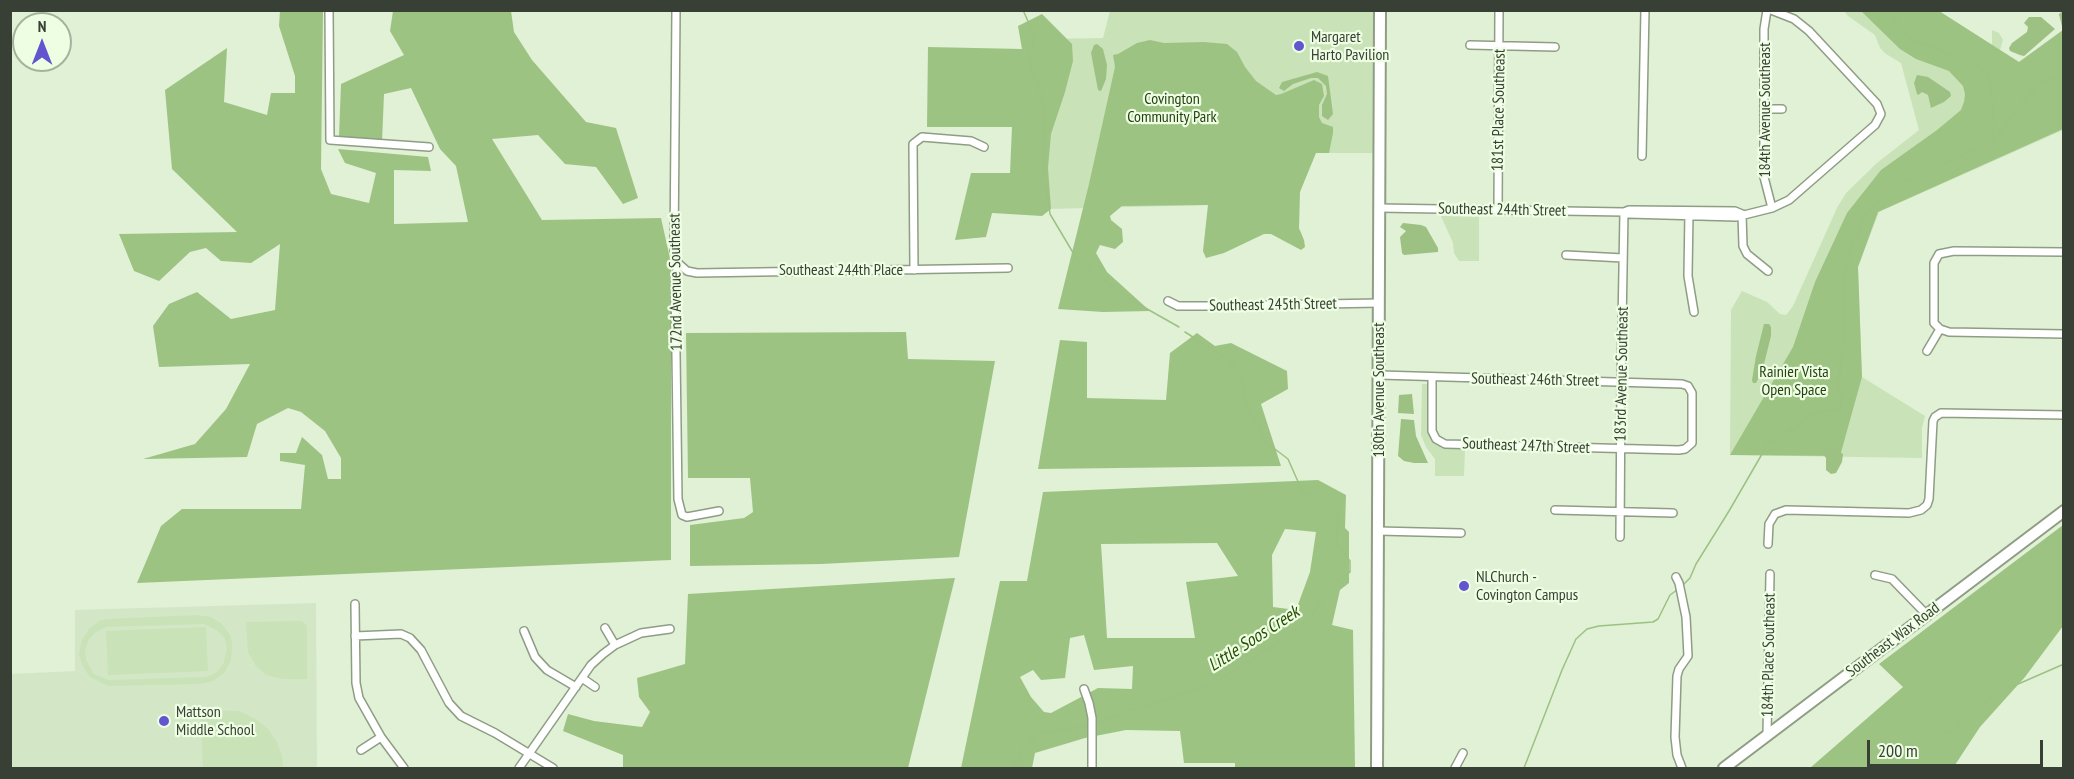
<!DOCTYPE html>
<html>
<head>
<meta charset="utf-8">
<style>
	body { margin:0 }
	#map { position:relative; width:2074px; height:779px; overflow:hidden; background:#e0f1d6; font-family:"PT Sans Narrow",sans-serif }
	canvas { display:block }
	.frame { position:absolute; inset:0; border:12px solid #383f34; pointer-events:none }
	.north { position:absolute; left:12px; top:12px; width:60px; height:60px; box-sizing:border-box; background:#edfee3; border:2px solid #a5b29d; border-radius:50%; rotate:0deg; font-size:16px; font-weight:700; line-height:24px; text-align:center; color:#383f34 }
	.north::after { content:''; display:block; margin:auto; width:21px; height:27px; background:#6255ce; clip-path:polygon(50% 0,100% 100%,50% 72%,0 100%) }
	.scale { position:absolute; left:1867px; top:740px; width:176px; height:27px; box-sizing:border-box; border:3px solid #383f34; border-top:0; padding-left:8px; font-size:18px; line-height:21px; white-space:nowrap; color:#383f34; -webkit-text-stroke:4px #edfee3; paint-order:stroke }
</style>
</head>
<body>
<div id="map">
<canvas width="2074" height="779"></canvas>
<div class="frame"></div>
<div class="north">N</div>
<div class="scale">200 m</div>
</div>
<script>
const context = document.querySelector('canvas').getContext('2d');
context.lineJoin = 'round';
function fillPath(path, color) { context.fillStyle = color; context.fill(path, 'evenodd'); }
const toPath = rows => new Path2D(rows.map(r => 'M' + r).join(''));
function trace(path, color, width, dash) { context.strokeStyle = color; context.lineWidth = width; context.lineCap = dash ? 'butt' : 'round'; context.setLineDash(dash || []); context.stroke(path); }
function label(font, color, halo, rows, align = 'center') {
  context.font = font + ' "PT Sans Narrow",sans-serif'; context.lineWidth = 4.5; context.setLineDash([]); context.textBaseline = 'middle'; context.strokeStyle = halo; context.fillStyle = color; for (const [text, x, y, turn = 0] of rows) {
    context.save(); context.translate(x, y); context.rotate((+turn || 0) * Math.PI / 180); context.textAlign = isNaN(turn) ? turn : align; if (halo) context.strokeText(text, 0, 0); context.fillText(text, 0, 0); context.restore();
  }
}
const built = toPath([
	[316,603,317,768,11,768,10,674,75,671,75,610]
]);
const green = toPath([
	[1110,11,1375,11,1374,153,1291,153,1291,203,1047,209,1048,39,1103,38],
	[1844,11,1939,11,1992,45,1992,30,1999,33,2003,40,2000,50,2019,62,2063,30,2059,14,2063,14,2063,130,1879,212,1858,267,1862,377,1925,416,1922,428,1922,458,1730,455,1731,310,1742,291,1767,302,1780,314,1786,315,1793,306,1837,208,1846,193,1877,163,1919,130,1901,63,1886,54,1880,48,1875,35,1848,16],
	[1441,216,1479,217,1479,261,1459,261,1454,253,1453,243],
	[1422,384,1428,384,1429,388,1429,431,1431,437,1434,442,1445,447,1465,448,1464,476,1435,476,1435,459,1426,447,1421,435],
	[197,615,211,617,222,624,230,635,232,642,231,661,224,673,213,681,200,684,108,686,90,677,83,667,79,654,82,640,89,629,99,621,106,619],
	[204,624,218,631,225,639,227,649,223,665,216,673,206,677,108,680,94,674,86,660,85,649,89,639,96,632,106,627],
	[302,621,307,626,307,679,282,679,266,675,256,666,248,652,246,622],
	[206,627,208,671,108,675,106,631],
	[200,710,240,711,257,720,268,729,277,742,282,756,283,768,203,768]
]);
const forest = toPath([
	[280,10,323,11,321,169,331,194,369,203,376,173,345,163,338,149,428,157,431,171,394,170,394,224,468,222,456,166,440,149,411,88,384,94,382,142,339,136,341,84,404,55,390,31,393,11,511,11,514,32,532,60,586,122,616,128,638,198,623,204,596,167,565,164,538,135,492,139,542,220,661,218,671,263,671,560,137,583,161,526,182,509,301,509,305,465,280,461,280,453,296,453,302,437,322,455,328,479,341,479,341,458,325,431,301,412,288,408,257,424,247,457,143,459,195,444,226,409,250,364,159,367,153,326,169,304,197,292,231,319,275,310,280,244,251,263,221,261,206,248,190,252,159,281,134,271,119,234,237,232,172,169,165,90,227,48,224,102,267,115,271,93,295,93,295,76,279,26],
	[1861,11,1939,11,2019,62,2063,30,2059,14,2063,11,2063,129,1878,212,1858,267,1862,377,1840,456,1730,455,1793,347,1815,282,1847,213,1881,170,1937,130,1961,110,1964,102,1965,94,1963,86,1949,71,1916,59,1900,49],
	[1042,14,1072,44,1073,61,1065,92,1051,134,1048,168,1051,209,1042,216,992,213,986,237,955,240,971,173,1010,173,1012,127,927,127,928,47,1022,49,1018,26],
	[1150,40,1164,43,1204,42,1227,44,1237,52,1245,67,1256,81,1276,95,1281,94,1314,80,1322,84,1324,96,1319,105,1319,117,1322,123,1333,127,1333,133,1329,153,1316,153,1300,192,1299,228,1304,240,1305,247,1301,250,1271,234,1264,234,1224,253,1206,258,1203,251,1208,205,1122,206,1110,216,1111,220,1122,229,1123,242,1115,249,1100,245,1096,253,1107,272,1150,311,1103,312,1058,309,1089,184,1115,67,1113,55,1118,54,1137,43],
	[906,332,908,359,995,361,959,557,821,564,690,566,690,525,744,518,753,512,750,478,688,478,686,333],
	[1197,333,1215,346,1231,343,1287,371,1288,389,1261,404,1281,466,1038,469,1060,340,1087,342,1087,398,1166,400,1170,353],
	[1318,480,1346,495,1345,528,1349,532,1349,583,1340,590,1332,625,1353,630,1355,768,1235,768,1235,763,1184,763,1180,731,1126,730,1085,738,1035,753,1032,768,961,768,1000,581,1027,581,1043,492],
	[1285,529,1316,532,1310,572,1296,610,1273,607,1272,555],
	[1217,543,1238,576,1186,582,1195,638,1107,638,1101,544],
	[1084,635,1094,670,1133,666,1132,689,1098,688,1051,713,1044,712,1031,697,1020,677,1033,670,1041,680,1065,678,1070,638],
	[2063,525,2063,626,2025,677,1980,727,1953,768,1810,768,1903,687,1879,664],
	[955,578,908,768,623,768,623,755,563,731,568,714,594,721,642,727,650,712,639,697,637,678,685,664,688,594]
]);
const water = toPath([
	[2029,17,2041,17,2055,29,2024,56,2020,55,2010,51,2009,48,2012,43,2027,32,2028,27,2024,23],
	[1097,44,1103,49,1107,65,1106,79,1101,91,1098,90,1091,53,1094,45],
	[1317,72,1328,76,1333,114,1328,120,1322,116,1322,105,1327,94,1326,86,1318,78,1311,78,1293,84,1284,91,1279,88,1282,82],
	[1917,75,1928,77,1950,92,1951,96,1944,102,1931,108,1928,95,1922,92,1918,95,1917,94,1914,83],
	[1403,223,1421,225,1426,227,1438,248,1438,252,1404,255,1402,253,1400,237,1406,231,1400,227],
	[1764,324,1769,324,1771,327,1771,336,1762,372,1756,383,1753,383,1752,380,1756,356],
	[1412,394,1414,414,1398,413,1399,395],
	[1401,419,1414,420,1416,436,1428,463,1414,463,1404,461,1398,456],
	[1828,448,1835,449,1843,454,1842,462,1836,473,1831,474,1826,470,1826,458,1822,453,1823,449]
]);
const stream = toPath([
	[1023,10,1034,35,1030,63,1045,107,1043,164,1050,214,1078,261,1133,301,1179,327],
	[1889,10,1909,39,1938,49,1951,57,1979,66,1988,74,1993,106,1992,138],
	[1683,585,1690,578,1696,564,1729,511,1769,442,1796,428,1810,415,1839,408,1841,404,1842,398,1838,386,1845,333,1845,274,1851,248,1866,214,1884,194,1900,183,1985,145,1999,134,2028,95,2042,82,2064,77],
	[1095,725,1126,711,1197,690,1223,678,1281,640,1310,617,1336,581,1350,572,1350,561,1338,546,1336,538,1339,519,1337,510,1332,501,1303,493,1288,459,1267,443,1245,402,1241,373,1224,357,1185,332],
	[1013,768,1022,750,1040,733,1088,726],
	[1524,768,1562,670,1576,639,1587,629,1599,626,1653,622,1658,619,1670,595,1677,590],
	[1909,768,1917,748,1930,736,1953,731,1993,695,2064,664]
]);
const street = toPath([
	[329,10,330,140,429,147],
	[676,10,674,250,678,263,675,281,678,499,682,515,687,517,719,511],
	[1767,10,1764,29,1764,177,1772,208],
	[1470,45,1555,47],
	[1764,109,1782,109],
	[1642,156,1645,10],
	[1379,208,1624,212,1621,382,1620,537],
	[1498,210,1499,10],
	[1689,212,1688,276,1694,312],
	[1742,214,1735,211,1629,210,1624,212,1628,214,1736,217,1772,208,1789,200,1875,125,1881,114,1877,104,1809,31,1794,19,1771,10],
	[1742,214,1743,246,1747,254,1768,271],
	[1566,255,1623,258],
	[678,263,687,271,697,273,1008,268],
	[914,270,913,144,922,137,971,141,984,147],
	[1168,301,1178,306,1213,306,1379,303],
	[1940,329,1949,332,2064,334],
	[1927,351,1940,329,1934,323,1934,263,1939,254,1954,251,2064,252],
	[1380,375,1682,384,1688,386,1692,393,1692,443,1685,449,1679,450,1445,444,1436,439,1432,431,1432,378],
	[1555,510,1673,513],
	[1378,531,1461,533],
	[1768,544,1769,524,1775,514,1786,510,1909,513,1921,510,1927,505,1929,499,1933,421,1935,417,1941,413,2064,415],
	[1875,575,1892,579,1927,615],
	[1676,577,1679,583,1686,617,1688,656,1679,669,1677,676,1675,737,1677,755,1682,768],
	[355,604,356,683,359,698,381,737,404,768],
	[605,628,615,645],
	[524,631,535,657,547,670,576,687],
	[355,636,401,634,410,638,421,650,449,703,461,716,495,733,553,768],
	[582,678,595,687],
	[1084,689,1089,703,1092,718,1092,768],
	[1767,735,1770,574],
	[361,750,381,737],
	[519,768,591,665,603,654,615,645,641,633,670,629],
	[1455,768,1463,753]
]);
const secondary = toPath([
	[1377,768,1380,10],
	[1724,768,2064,511]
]);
const markers = [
	[1299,46,6,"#6255ce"],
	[1464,586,6,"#6255ce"],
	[164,721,6,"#6255ce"]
];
const poiNames = [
	["Margaret",1311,37],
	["Harto Pavilion",1311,55],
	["NLChurch -",1476,577],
	["Covington Campus",1476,595],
	["Mattson",176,712],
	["Middle School",176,730]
];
const parkNames = [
	["Covington",1172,99],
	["Community Park",1172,117],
	["Rainier Vista",1794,372],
	["Open Space",1794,390]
];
const streetNames = [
	["181st Place Southeast",1499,110,-89],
	["184th Avenue Southeast",1765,110,-90],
	["Southeast 244th Street",1502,210,1],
	["Southeast 244th Place",841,270],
	["172nd Avenue Southeast",676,282,-91],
	["Southeast 245th Street",1273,305,-1],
	["183rd Avenue Southeast",1622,374,-89],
	["Southeast 246th Street",1535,380,1],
	["180th Avenue Southeast",1379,390,-90],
	["Southeast 247th Street",1526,446,2],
	["Southeast Wax Road",1893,640,-37],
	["184th Place Southeast",1769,655,-89]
];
const waterNames = [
	["Little Soos Creek",1254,639,-33]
];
fillPath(built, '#d3e7c6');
fillPath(green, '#c9e2b8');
fillPath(forest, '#9dc383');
fillPath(water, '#9cc182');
trace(stream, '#9cc182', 1.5);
trace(street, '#8e9d84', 10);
trace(secondary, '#8e9d84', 14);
trace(street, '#fff', 7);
trace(secondary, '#fff', 10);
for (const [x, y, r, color] of markers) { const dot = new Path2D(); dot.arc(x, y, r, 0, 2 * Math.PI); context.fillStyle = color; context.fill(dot); trace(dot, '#edfee3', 2); }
label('16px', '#383f34', '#edfee3', poiNames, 'left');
label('16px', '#274013', '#edfee3', parkNames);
label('16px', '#383f34', '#edfee3', streetNames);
label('italic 18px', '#294b05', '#edfee3', waterNames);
</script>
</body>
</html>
